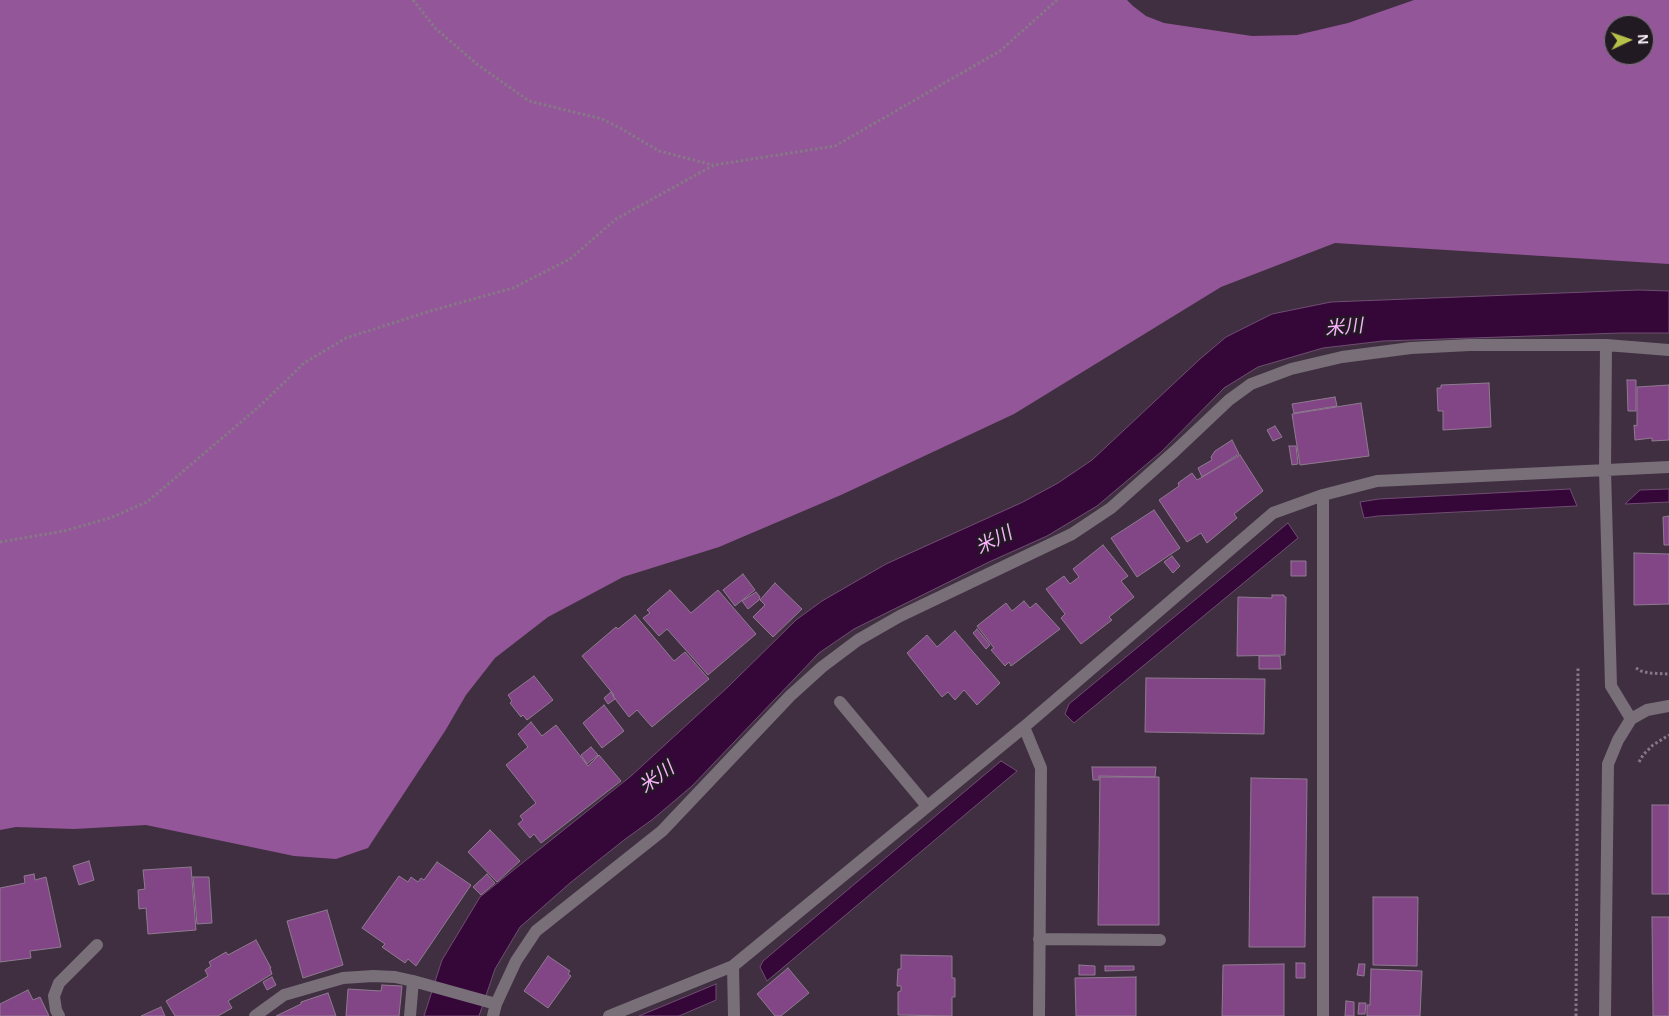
<!DOCTYPE html>
<html>
<head>
<meta charset="utf-8">
<style>
	body { margin:0 }
	#map { position:relative; width:1669px; height:1016px; overflow:hidden; background:#402f41; font-family:Arial,sans-serif }
	canvas { display:block }
	.north { position:absolute; left:1604px; top:15px; width:50px; height:50px; box-sizing:border-box; background:#221a22; border:1px solid #797079; border-radius:50%; rotate:87deg; font-size:14px; font-weight:700; line-height:20px; text-align:center; color:#fbf0fb }
	.north::after { content:''; display:block; margin:auto; width:18px; height:22px; background:#b6c149; clip-path:polygon(50% 0,100% 100%,50% 72%,0 100%) }
</style>
</head>
<body>
<div id="map">
<canvas width="1669" height="1016"></canvas>
<div class="north">N</div>
</div>
<script>
const context = document.querySelector('canvas').getContext('2d');
context.lineJoin = 'round';
function fillPath(path, color) { context.fillStyle = color; context.fill(path, 'evenodd'); }
const toPath = rows => new Path2D(rows.map(r => 'M' + r).join(''));
function trace(path, color, width, dash) { context.strokeStyle = color; context.lineWidth = width; context.lineCap = dash ? 'butt' : 'round'; context.setLineDash(dash || []); context.stroke(path); }
function label(font, color, halo, rows, align = 'center') {
  context.font = font + ' Arial,"Noto Sans JP",sans-serif'; context.lineWidth = 4.5; context.setLineDash([]); context.textBaseline = 'middle'; context.strokeStyle = halo; context.fillStyle = color; for (const [text, x, y, turn = 0] of rows) {
    context.save(); context.translate(x, y); context.rotate((+turn || 0) * Math.PI / 180); context.textAlign = isNaN(turn) ? turn : align; if (halo) context.strokeText(text, 0, 0); context.fillText(text, 0, 0); context.restore();
  }
}
const forest = toPath([
	[0,0,1127,0,1133,6,1146,16,1164,23,1252,36,1297,35,1348,23,1414,0,1669,0,1669,264,1335,243,1221,287,1014,414,841,495,719,547,623,577,548,617,495,658,466,695,445,731,368,848,336,859,294,856,146,825,74,829,16,827,0,830],
	[1614,25,1644,25,1644,55,1614,55]
]);
const water = toPath([
	[1638,290,1669,291,1669,333,1621,333,1383,341,1323,348,1258,367,1224,388,1161,452,1097,506,1047,536,989,562,854,629,819,653,692,786,653,819,624,840,570,883,520,927,495,969,479,1016,424,1016,442,960,480,897,631,776,729,686,796,620,822,601,886,564,1023,502,1058,483,1092,460,1200,359,1226,337,1272,314,1331,302,1638,290],
	[1570,489,1577,506,1378,516,1364,518,1360,502,1379,499,1570,489],
	[1669,489,1669,502,1625,504,1640,490,1669,489],
	[1288,523,1298,538,1074,723,1065,714,1069,704,1288,523],
	[1001,761,1017,771,767,981,760,967,763,961,1001,761],
	[716,984,716,1000,679,1016,639,1016,716,984]
]);
const building = toPath([
	[1627,380,1636,380,1636,411,1628,411,1627,380],
	[1489,383,1491,427,1443,430,1443,411,1438,411,1437,388,1441,388,1441,385,1489,383],
	[1669,385,1669,440,1652,441,1652,438,1635,440,1634,425,1637,426,1637,387,1669,385],
	[1335,397,1337,406,1294,413,1292,404,1335,397],
	[1361,403,1369,456,1300,465,1292,414,1361,403],
	[1275,426,1282,437,1273,441,1267,430,1275,426],
	[1232,440,1239,454,1202,477,1198,468,1212,460,1211,457,1215,451,1232,440],
	[1289,446,1296,446,1298,464,1292,465,1289,446],
	[1240,455,1263,491,1234,514,1237,518,1207,543,1201,533,1187,542,1159,500,1179,486,1178,483,1192,473,1197,480,1240,455],
	[1154,510,1180,548,1137,577,1111,538,1154,510],
	[1669,516,1669,545,1664,545,1663,517,1669,516],
	[1103,545,1128,576,1121,581,1134,597,1109,617,1112,620,1081,644,1061,618,1065,614,1046,589,1064,576,1070,584,1079,577,1073,569,1103,545],
	[1634,553,1669,554,1669,604,1634,605,1634,553],
	[1172,556,1180,566,1173,573,1164,562,1172,556],
	[1291,561,1306,561,1306,576,1291,576,1291,561],
	[743,574,755,590,735,606,723,590,743,574],
	[775,583,802,609,773,637,753,617,765,605,760,600,775,583],
	[670,590,691,613,718,590,756,634,708,675,667,629,659,636,643,618,650,613,647,610,670,590],
	[756,592,760,597,759,600,748,609,742,601,756,592],
	[1272,595,1284,595,1284,597,1286,597,1285,655,1237,656,1238,597,1272,598,1272,595],
	[1024,601,1030,608,1036,603,1060,629,1011,666,1009,662,1005,666,991,650,994,648,977,626,1006,603,1012,611,1024,601],
	[635,615,674,661,685,652,709,679,652,727,637,710,629,717,613,696,614,695,582,656,616,627,618,629,635,615],
	[977,629,990,645,986,649,973,633,977,629],
	[955,631,1000,683,977,705,964,690,955,700,948,692,942,697,907,653,927,635,937,647,955,631],
	[1259,656,1280,656,1281,669,1259,669,1259,656],
	[534,676,553,700,527,720,523,715,521,717,510,703,512,701,508,695,534,676],
	[1146,678,1265,679,1264,734,1145,732,1146,678],
	[611,692,615,699,608,704,604,698,611,692],
	[604,705,624,731,602,748,583,723,604,705],
	[531,722,542,736,556,725,588,766,599,755,621,781,541,843,534,834,530,838,518,824,523,820,520,816,536,803,506,765,528,747,518,734,531,722],
	[591,747,598,755,587,764,581,755,591,747],
	[1092,767,1156,767,1155,777,1099,776,1099,780,1093,780,1092,767],
	[1100,777,1159,777,1159,925,1098,925,1100,777],
	[1251,778,1307,779,1305,947,1249,947,1251,778],
	[1652,805,1669,805,1669,894,1652,894,1652,805],
	[490,830,520,861,497,882,468,852,490,830],
	[89,861,94,880,79,885,73,866,89,861],
	[437,862,471,885,416,966,408,959,405,963,382,947,385,944,362,928,399,876,408,882,411,877,418,882,421,878,424,880,437,862],
	[191,867,196,930,148,934,146,908,139,909,138,890,145,889,143,870,191,867],
	[34,874,35,880,46,877,61,947,30,951,31,958,0,962,0,888,25,883,24,876,34,874],
	[487,874,495,883,481,895,473,887,487,874],
	[193,877,209,877,212,923,197,924,193,877],
	[1373,897,1418,897,1417,966,1373,965,1373,897],
	[327,910,343,965,303,978,287,921,327,910],
	[1652,917,1669,917,1669,1016,1653,1016,1652,917],
	[256,940,271,968,270,968,272,974,228,1001,232,1008,218,1016,175,1016,166,1001,208,976,205,970,211,966,209,962,226,952,228,955,256,940],
	[901,955,952,956,952,978,955,978,955,997,952,997,952,1016,898,1015,898,992,901,991,901,986,897,986,898,969,901,969,901,955],
	[548,956,570,971,568,974,571,976,548,1008,524,991,548,956],
	[1296,963,1305,963,1305,978,1296,978,1296,963],
	[1284,964,1284,1016,1222,1016,1223,965,1284,964],
	[1359,964,1365,964,1364,976,1357,975,1359,964],
	[1079,965,1095,966,1095,975,1079,975,1079,965],
	[1105,966,1134,966,1134,970,1105,971,1105,966],
	[788,968,809,993,781,1016,775,1016,757,994,788,968],
	[1371,969,1422,971,1420,1016,1367,1016,1367,1005,1370,1005,1371,969],
	[272,977,276,985,267,990,263,982,272,977],
	[1136,977,1136,1016,1076,1016,1075,978,1136,977],
	[382,985,402,986,399,1016,346,1016,348,989,381,991,382,985],
	[28,990,33,1000,40,997,49,1016,0,1016,0,1004,28,990],
	[328,993,336,1016,276,1016,301,1004,301,1002,328,993],
	[1346,1001,1354,1002,1354,1016,1345,1016,1346,1001],
	[1359,1003,1366,1003,1365,1014,1358,1014,1359,1003],
	[161,1007,165,1016,141,1016,161,1007]
]);
const path = toPath([
	[413,0,436,29,478,65,529,101,602,119,620,128,659,151,713,165],
	[0,542,64,531,110,518,147,502,262,404,304,363,346,338,427,312,513,288,570,259,616,219,714,165,835,146,1000,51,1057,0],
	[1636,668,1641,671,1649,673,1669,674],
	[1639,762,1643,755,1653,745,1669,735],
	[1576,1016,1578,668]
]);
const minor = toPath([
	[1606,345,1605,470,1611,686,1631,719],
	[1323,495,1323,1016],
	[840,702,927,806],
	[1024,727,1041,768,1039,1016],
	[1039,939,1160,940],
	[733,966,734,1016],
	[59,1016,56,1010,54,996,59,983,97,945],
	[255,1016,284,995,343,978,373,976,395,977,413,981,496,1004],
	[410,1016,413,981],
	[493,1016,496,1004,516,961,536,931,662,831,790,696,822,667,858,640,900,616,1072,534,1111,508,1175,451,1229,400,1251,384,1291,369,1342,357,1411,348,1470,345,1606,345,1669,350],
	[609,1016,733,966,1024,727,1273,513,1323,495,1377,481,1669,467],
	[1605,1016,1608,764,1618,740,1631,719,1647,710,1669,706]
]);
const waterNames = [
	["米川",1344,328,-5],
	["米川",994,541,-27],
	["米川",657,778,-36]
];
fillPath(forest, '#935698');
fillPath(water, '#340738');
trace(water, '#704d72', 1);
fillPath(building, '#824687');
trace(building, '#8e7b8f', 1);
trace(path, '#877887', 3, [2.5, 2.5]);
trace(minor, '#786f78', 12);
label('italic 19px', '#f7b3fb', '#221a22', waterNames);
</script>
</body>
</html>
